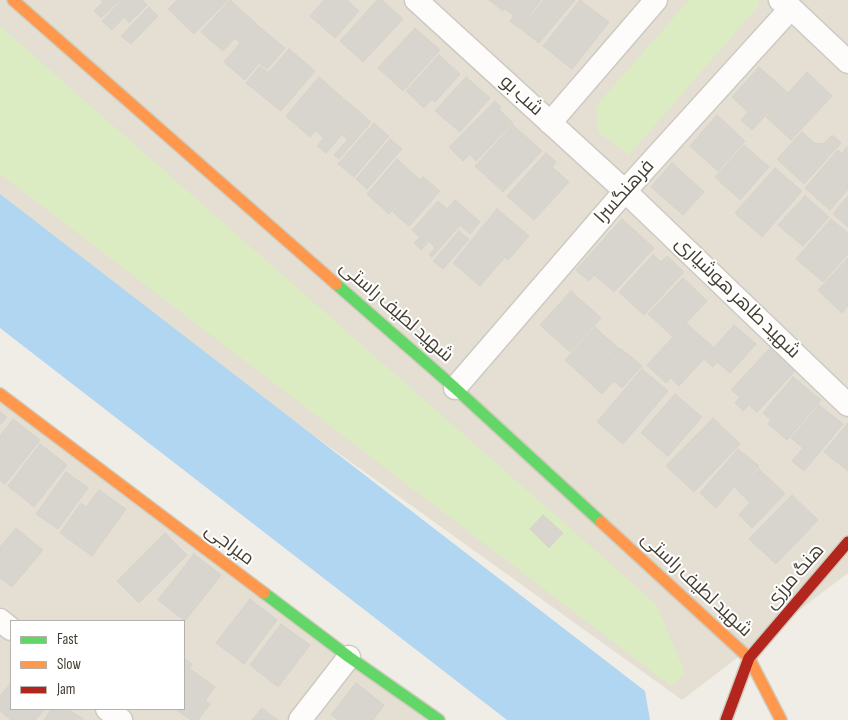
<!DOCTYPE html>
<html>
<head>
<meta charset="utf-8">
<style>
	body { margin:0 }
	#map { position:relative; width:848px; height:720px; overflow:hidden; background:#efede6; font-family:"Sofia Sans Condensed",sans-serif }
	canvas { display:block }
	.legend { position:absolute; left:10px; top:620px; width:175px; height:90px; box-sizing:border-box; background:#fff; border:1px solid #b4b2ad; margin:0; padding:6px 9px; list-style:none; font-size:15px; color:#443e32 }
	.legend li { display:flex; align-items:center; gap:10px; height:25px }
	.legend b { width:25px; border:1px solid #b4b2ad }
</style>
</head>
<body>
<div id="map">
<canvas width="848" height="720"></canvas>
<ul class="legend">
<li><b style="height:6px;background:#63d668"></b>Fast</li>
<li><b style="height:6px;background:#ff974d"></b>Slow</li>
<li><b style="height:6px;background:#b3261e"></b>Jam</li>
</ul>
</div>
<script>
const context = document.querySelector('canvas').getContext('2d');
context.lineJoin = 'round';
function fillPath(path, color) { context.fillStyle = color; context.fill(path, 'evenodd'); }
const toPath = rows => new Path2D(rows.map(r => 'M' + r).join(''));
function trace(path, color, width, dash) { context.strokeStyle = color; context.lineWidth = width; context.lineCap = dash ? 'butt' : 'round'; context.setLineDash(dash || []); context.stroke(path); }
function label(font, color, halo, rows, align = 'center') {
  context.font = font + ' "Sofia Sans Condensed",Cairo,sans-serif'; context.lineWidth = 4; context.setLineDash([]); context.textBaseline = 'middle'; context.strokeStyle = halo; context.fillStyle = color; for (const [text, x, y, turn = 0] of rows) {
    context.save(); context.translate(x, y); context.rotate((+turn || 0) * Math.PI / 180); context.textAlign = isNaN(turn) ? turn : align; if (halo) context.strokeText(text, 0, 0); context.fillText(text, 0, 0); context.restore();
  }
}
const residential = toPath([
	[0,0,848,0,848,573,682,700,0,210],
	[0,388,441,720,0,720],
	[11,621,184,621,184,709,11,709]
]);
const green = toPath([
	[689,0,758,0,761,3,629,155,598,132,596,106],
	[0,26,656,604,685,673,671,686,0,174]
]);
const water = toPath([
	[0,194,645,691,650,720,507,720,0,328]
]);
const building = toPath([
	[101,0,120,0,101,18,94,11,103,2,101,0],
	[122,0,142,0,147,5,129,23,124,17,112,30,102,21,122,0],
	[177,0,228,0,194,34,168,9,177,0],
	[230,0,257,24,240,43,235,38,223,51,201,32,230,0],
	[324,0,347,0,359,11,335,38,310,16,324,0],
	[377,0,382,0,403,19,363,62,340,41,377,0],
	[489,0,511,0,503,11,489,0],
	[513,0,541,0,519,28,510,21,514,16,505,9,513,0],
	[544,0,575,0,539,43,520,28,544,0],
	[580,0,609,22,572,69,543,46,580,0],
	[149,7,158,16,131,44,121,36,149,7],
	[256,24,285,48,267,69,259,63,245,80,224,62,256,24],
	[415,28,440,50,403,91,378,68,415,28],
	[289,49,315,71,281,111,246,83,260,66,268,73,289,49],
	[439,55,460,74,435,102,432,99,424,108,406,91,439,55],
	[759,67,787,92,752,130,741,120,748,112,732,97,759,67],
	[807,72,832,96,791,140,766,117,807,72],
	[319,77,343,98,310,137,286,116,319,77],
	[466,77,490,98,460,132,435,111,466,77],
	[344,99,361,113,326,153,317,146,324,138,316,131,344,99],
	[495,101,501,107,499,109,513,123,476,161,470,154,463,161,449,147,495,101],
	[362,114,371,122,339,159,334,155,348,139,343,136,362,114],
	[717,115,745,141,718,171,690,146,717,115],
	[374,123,389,136,354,177,338,164,374,123],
	[513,125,542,151,503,192,475,166,513,125],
	[802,132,814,143,823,144,832,135,841,143,804,184,777,159,802,132],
	[390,139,402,149,367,189,356,179,390,139],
	[744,145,769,167,740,200,715,177,744,145],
	[847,147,848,189,830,210,805,188,838,150,842,154,847,147],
	[546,153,556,162,552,167,569,182,534,220,507,196,546,153],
	[397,159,420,180,389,214,367,194,397,159],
	[672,163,704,192,683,215,651,187,672,163],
	[775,168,802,191,762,237,735,213,775,168],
	[423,177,440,191,409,226,393,212,423,177],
	[805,196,829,217,803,246,778,225,805,196],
	[848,196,848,227,833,214,848,196],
	[455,200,480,222,470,234,460,225,432,257,429,255,435,248,429,241,421,250,414,243,420,237,412,230,438,201,447,209,455,200],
	[497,209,529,236,508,260,505,257,480,286,453,263,497,209],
	[622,219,654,248,614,292,594,275,589,281,576,270,622,219],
	[831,219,848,233,848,254,823,282,796,259,831,219],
	[459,231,469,239,443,269,433,261,459,231],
	[653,255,661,262,667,256,684,272,644,315,619,292,653,255],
	[848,258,848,306,842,313,818,290,848,258],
	[683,278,707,301,673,337,648,314,683,278],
	[571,291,601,318,570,352,540,325,571,291],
	[686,323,714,348,679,386,671,378,666,383,647,365,686,323],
	[734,325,756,344,730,373,717,362,713,367,704,359,734,325],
	[595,327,619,349,589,382,565,360,595,327],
	[620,348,642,366,622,388,614,381,602,394,589,382,620,348],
	[770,348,795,371,757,412,749,405,743,411,735,403,740,397,731,390,770,348],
	[642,369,668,391,623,444,597,422,642,369],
	[793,377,821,400,787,440,768,424,771,420,763,413,793,377],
	[675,394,702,417,668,456,641,433,675,394],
	[819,405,843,424,804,471,792,461,803,448,791,438,819,405],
	[0,412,7,417,0,425,0,412],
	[713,418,740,444,694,492,666,466,713,418],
	[13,419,40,440,5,484,0,480,0,436,13,419],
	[848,423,848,471,824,452,848,423],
	[40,444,67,465,34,507,8,486,40,444],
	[738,449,759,466,738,490,734,487,716,508,700,493,738,449],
	[759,469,785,494,752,528,739,515,750,503,738,491,759,469],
	[66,472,88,488,58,529,36,514,66,472],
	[99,490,126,509,92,556,60,533,81,503,86,507,99,490],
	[792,495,818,520,776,564,749,539,792,495],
	[543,515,563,533,549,548,530,529,543,515],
	[16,528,43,550,12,587,0,578,0,547,16,528],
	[165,533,187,555,139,603,117,581,165,533],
	[194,554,221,575,185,621,158,600,194,554],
	[250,599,277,620,244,664,216,643,250,599],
	[281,624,310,645,278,687,250,665,281,624],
	[184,658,192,664,184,675,184,658],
	[190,669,215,687,205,701,210,704,198,720,191,720,175,709,184,709,184,677,190,669],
	[11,683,11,709,45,709,35,720,11,720,0,711,0,696,11,683],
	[356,683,384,705,373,720,338,720,331,715,356,683],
	[262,708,278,720,252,720,262,708],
	[51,709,67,709,84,719,44,720,51,709]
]);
const street = toPath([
	[416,0,625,191,848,405],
	[791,8,848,62],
	[550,123,656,0],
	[455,388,625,191,791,8,780,0],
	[0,620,11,629],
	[107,709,121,720],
	[300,720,349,657]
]);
const fast = toPath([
	[336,284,455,388,601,522],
	[264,593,349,657,439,720]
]);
const slow = toPath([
	[13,0,336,284],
	[0,394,264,593],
	[601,522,749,658,781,720]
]);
const jam = toPath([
	[726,720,749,658,848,542]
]);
const streetNames = [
	["شب بو",521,96,42],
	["فرهنگسرا",625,192,-48],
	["شهید طاهر هوشیاری",737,298,44],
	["شهید لطیف راستی",396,312,41],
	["میراجی",229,545,37],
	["هنگ مرزی",795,577,-49],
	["شهید لطیف راستی",696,585,43]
];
fillPath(residential, '#e4dfd2');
fillPath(green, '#dbecc3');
fillPath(water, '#b1d6f1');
fillPath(building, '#d8d5ce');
trace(building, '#d7d3cc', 1);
trace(street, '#cdcac3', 25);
trace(fast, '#d0ccbd', 14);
trace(slow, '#d0ccbd', 14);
trace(jam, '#d0ccbd', 14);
trace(street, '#fdfcfb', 22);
trace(fast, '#63d668', 11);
trace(slow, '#ff974d', 11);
trace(jam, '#b3261e', 11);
label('19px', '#443e32', '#fff', streetNames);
</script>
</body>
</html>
